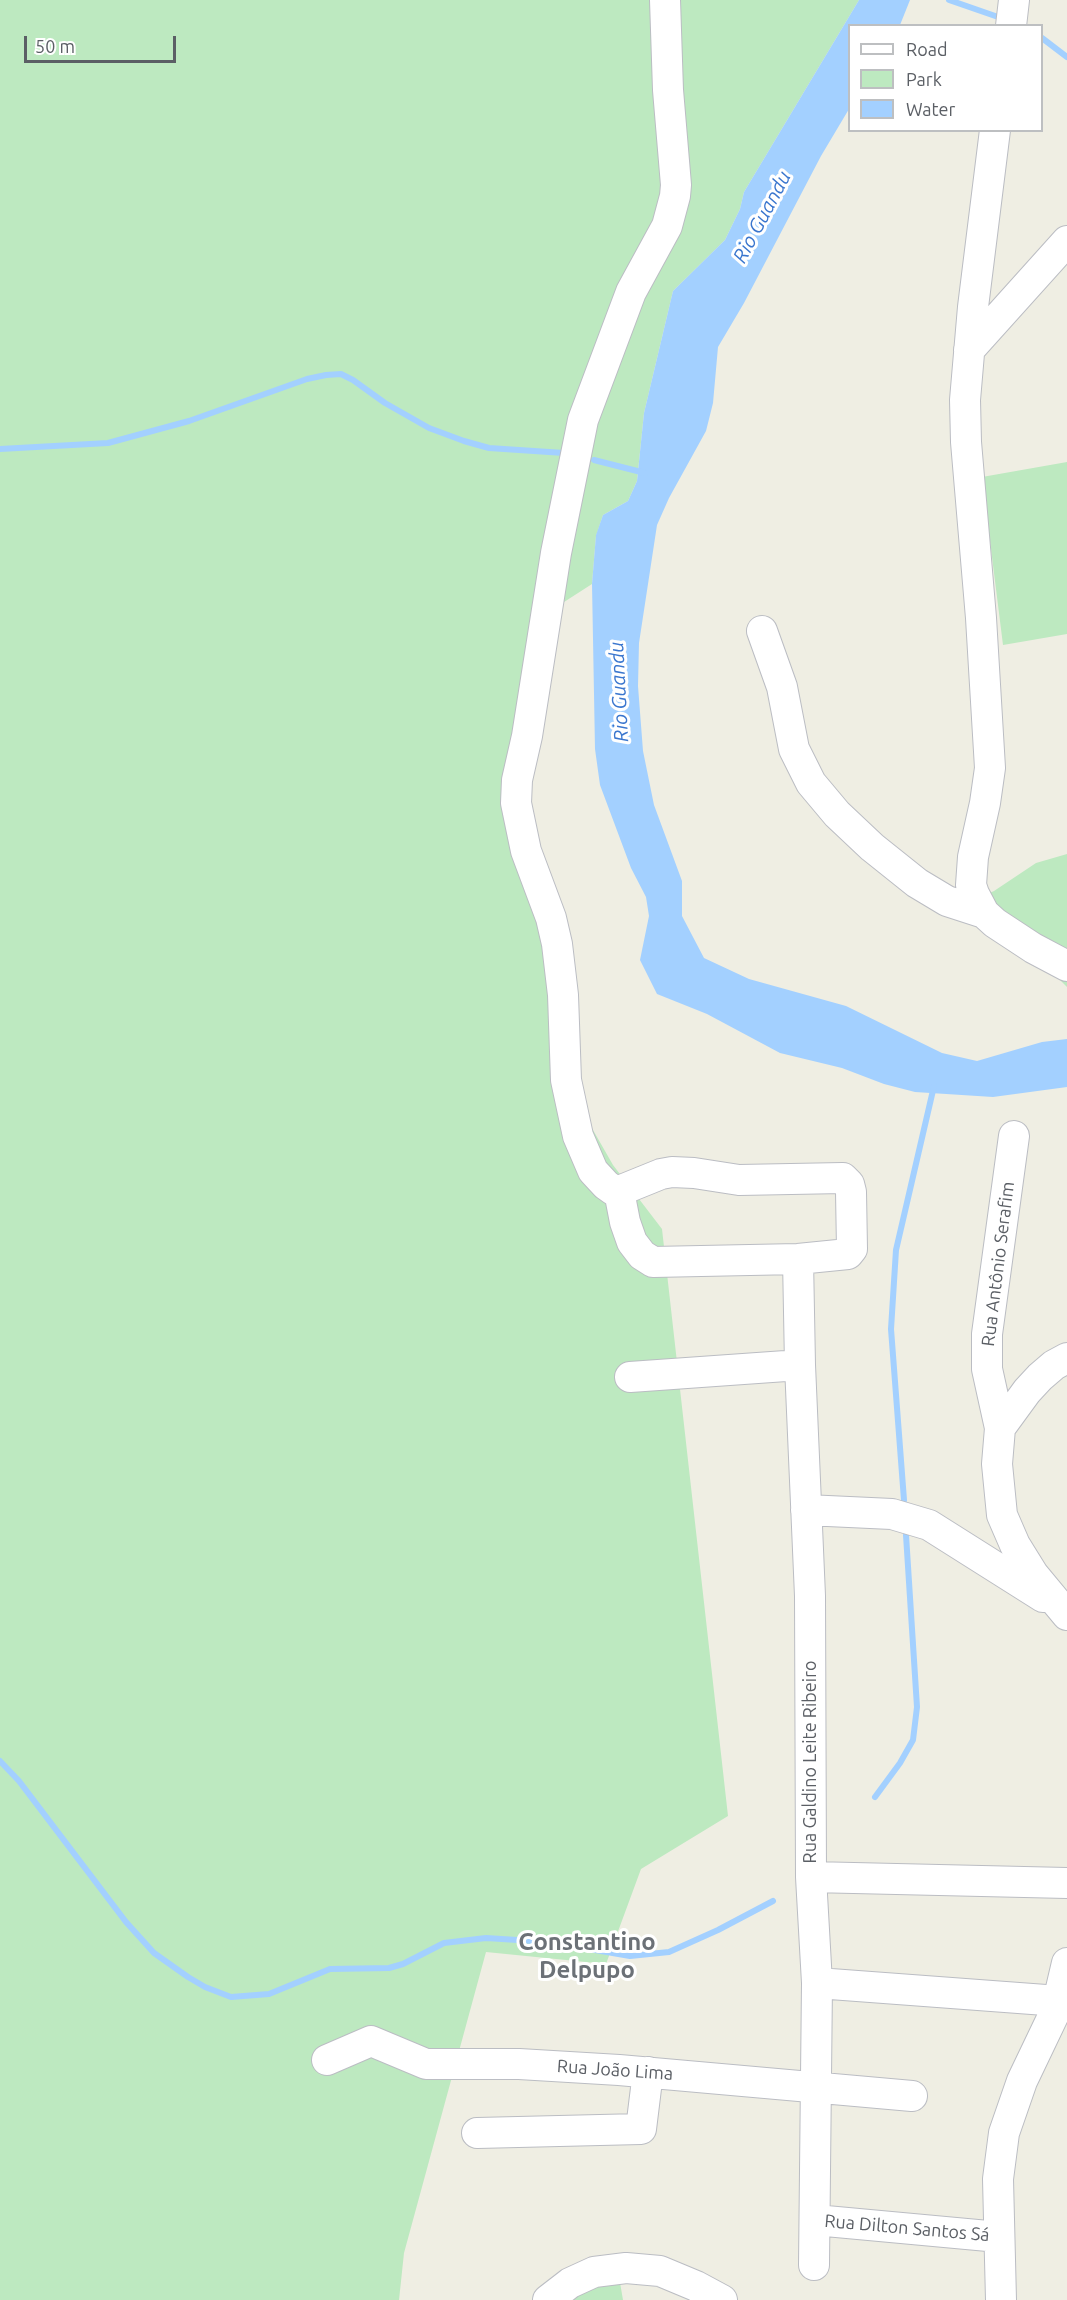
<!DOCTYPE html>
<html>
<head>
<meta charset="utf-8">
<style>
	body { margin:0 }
	#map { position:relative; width:1067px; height:2300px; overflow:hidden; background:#efeee3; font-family:Ubuntu,sans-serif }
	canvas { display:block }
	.legend { position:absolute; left:848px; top:24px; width:195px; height:108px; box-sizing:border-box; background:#fff; border:2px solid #bdbfc1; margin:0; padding:8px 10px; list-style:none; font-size:18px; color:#5b5f65 }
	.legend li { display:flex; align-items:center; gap:12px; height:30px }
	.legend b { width:30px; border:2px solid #bdbfc1 }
	.scale { position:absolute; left:24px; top:36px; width:152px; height:27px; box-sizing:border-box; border:3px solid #5b5f65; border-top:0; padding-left:8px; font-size:18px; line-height:21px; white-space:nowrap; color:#5b5f65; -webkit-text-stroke:4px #fff; paint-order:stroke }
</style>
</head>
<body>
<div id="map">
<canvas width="1067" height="2300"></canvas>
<ul class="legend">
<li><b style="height:8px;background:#fff"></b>Road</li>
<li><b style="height:16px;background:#bde9c0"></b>Park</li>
<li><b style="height:16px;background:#a3d0ff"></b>Water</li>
</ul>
<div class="scale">50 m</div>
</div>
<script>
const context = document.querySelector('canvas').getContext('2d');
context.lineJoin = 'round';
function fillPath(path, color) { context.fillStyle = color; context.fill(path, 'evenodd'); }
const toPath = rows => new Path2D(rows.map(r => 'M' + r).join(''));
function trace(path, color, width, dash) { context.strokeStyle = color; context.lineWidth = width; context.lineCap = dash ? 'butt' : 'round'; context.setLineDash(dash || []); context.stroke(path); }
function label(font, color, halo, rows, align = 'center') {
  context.font = font + ' Ubuntu,sans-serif'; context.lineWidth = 6; context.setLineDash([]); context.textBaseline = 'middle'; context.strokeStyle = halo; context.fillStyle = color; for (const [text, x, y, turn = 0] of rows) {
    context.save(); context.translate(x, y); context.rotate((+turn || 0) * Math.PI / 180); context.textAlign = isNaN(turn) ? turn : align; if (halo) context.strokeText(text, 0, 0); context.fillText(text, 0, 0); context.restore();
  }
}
const green = toPath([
	[0,0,859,0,744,192,740,209,725,240,673,291,644,413,637,481,628,501,603,515,596,536,592,584,547,613,515,807,585,1116,613,1165,662,1229,728,1816,641,1869,606,1964,486,1952,404,2253,399,2300,0,2300],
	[1067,462,1067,634,1003,645,982,477],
	[1067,854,1067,987,1042,962,958,907,994,891,1036,863],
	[616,2259,623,2300,554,2300]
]);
const water = toPath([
	[859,0,910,0,900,25,850,26,849,109,821,156,744,303,718,347,713,403,706,431,669,498,657,525,639,643,638,686,643,751,654,805,682,881,682,916,704,958,749,979,846,1006,942,1053,977,1061,1042,1042,1067,1039,1067,1087,993,1097,915,1092,884,1084,842,1068,780,1053,707,1014,657,994,640,960,649,916,646,897,631,868,600,785,595,749,592,584,596,535,603,515,628,501,637,481,644,413,673,291,725,240,740,209,744,192]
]);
const stream = toPath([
	[949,0,1001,18],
	[1042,38,1067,57],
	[0,449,108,443,189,421,307,379,326,375,341,374,353,380,385,403,429,428,464,441,489,448,564,453],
	[594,460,645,473],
	[904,1500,891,1329,896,1250,934,1086],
	[0,1761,19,1781,126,1922,154,1953,188,1977,205,1987,231,1997,269,1994,330,1969,389,1968,403,1964,444,1943,486,1938,549,1942,630,1956,669,1952,718,1930,773,1901],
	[875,1797,900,1763,913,1740,917,1707,906,1535]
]);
const minor = toPath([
	[1011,26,1014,0],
	[995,130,973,307,965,400,966,442,981,618,990,768,985,803,973,857,971,885,974,894,984,913,995,923,1033,948,1067,966],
	[969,350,1067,241],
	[762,631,782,687,794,749,811,783,837,814,872,847,917,883,947,901,984,913],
	[619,1191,625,1222,632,1242,642,1255,653,1262,798,1259,848,1254,852,1249,851,1192,849,1184,843,1178,739,1180,694,1173,672,1172,661,1174,619,1191,613,1190,606,1185,593,1171,578,1136,566,1080,563,995,557,944,551,918,526,851,516,803,517,780,527,736,556,553,583,420,631,292,667,226,675,196,676,185,668,90,665,0],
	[798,1259,800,1365,810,1596,811,1877,817,1983,814,2265],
	[1067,1358,1054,1365,1040,1377,1027,1391,1000,1428,997,1464,1002,1515,1015,1545,1033,1574,1067,1615],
	[630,1377,800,1365],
	[1000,1428,987,1369,987,1334,1014,1136],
	[806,1510,892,1514,929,1525,1043,1597],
	[811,1877,1067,1883],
	[817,1983,1059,2001],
	[327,2060,371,2041,426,2064,519,2064,619,2070,912,2096],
	[477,2133,641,2129,648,2072],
	[815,2220,999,2237],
	[548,2300,570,2283,594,2272,626,2268,660,2271,696,2286,722,2300],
	[1001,2300,998,2179,1004,2133,1022,2081,1056,2010,1067,1963]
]);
const streetNames = [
	["Rua Antônio Serafim",998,1264,-83],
	["Rua Galdino Leite Ribeiro",810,1762,-90],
	["Rua João Lima",615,2070,4],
	["Rua Dilton Santos Sá",907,2228,5]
];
const waterNames = [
	["Rio Guandu",762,217,-62],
	["Rio Guandu",619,692,-93]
];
const districtNames = [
	["Constantino",587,1942],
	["Delpupo",587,1970]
];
fillPath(green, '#bde9c0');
fillPath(water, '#a3d0ff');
trace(stream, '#a3d0ff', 6);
trace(minor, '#bbbdc3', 32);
trace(minor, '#fff', 30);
label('18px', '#5b5f65', '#fff', streetNames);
label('italic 20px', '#3a76ce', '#fff', waterNames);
label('bold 24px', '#6c7177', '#fff', districtNames);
</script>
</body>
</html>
